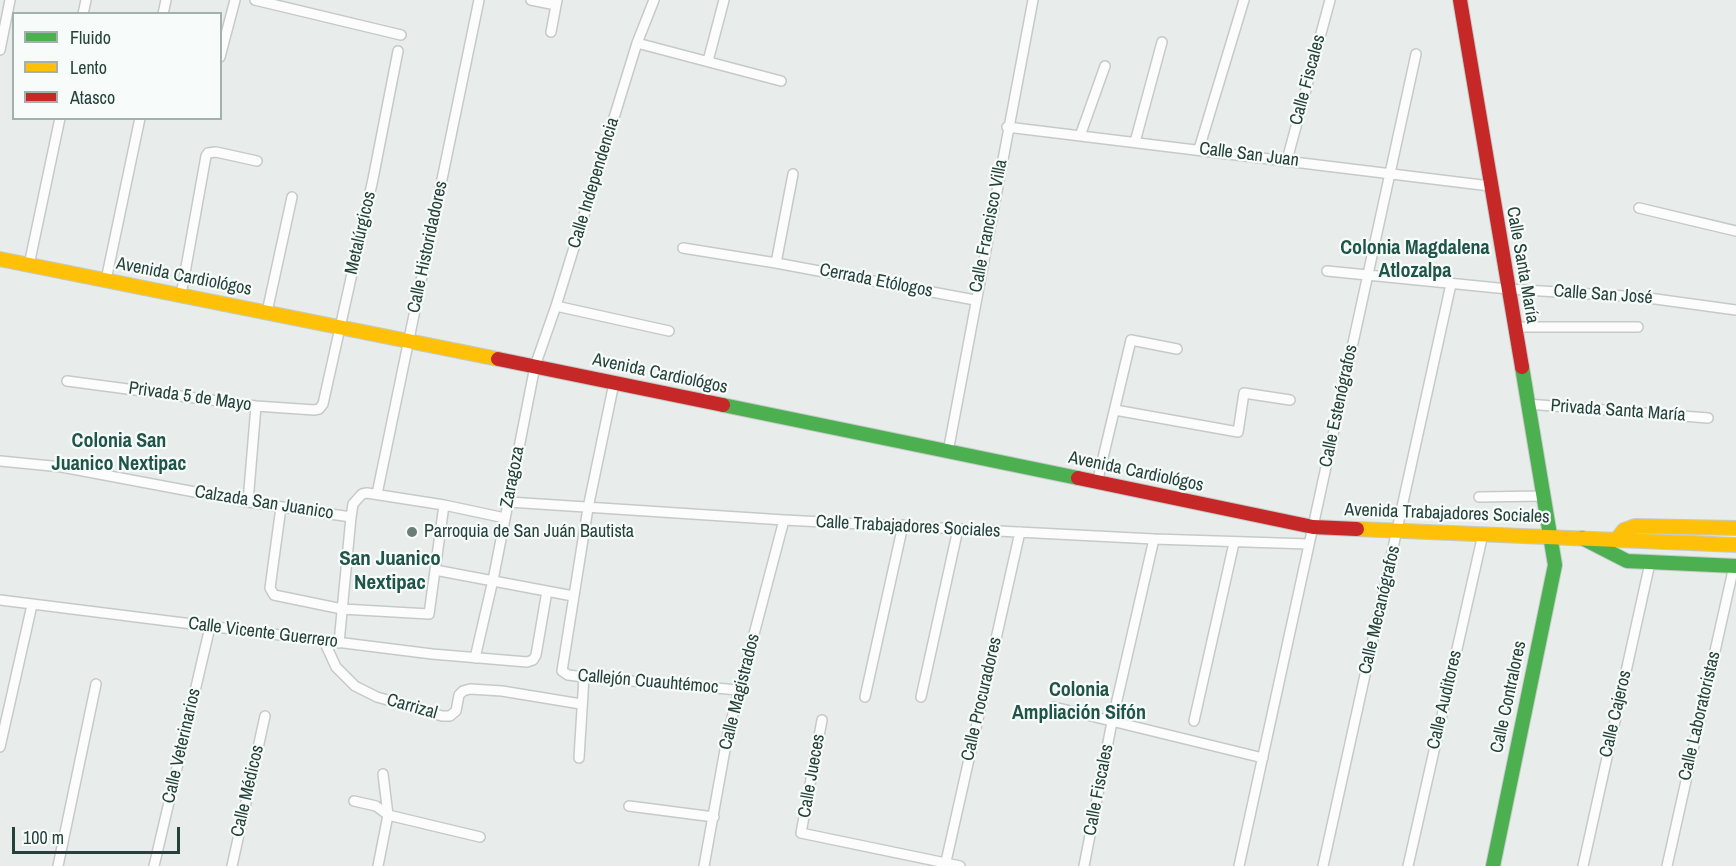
<!DOCTYPE html>
<html>
<head>
<meta charset="utf-8">
<style>
	body { margin:0 }
	#map { position:relative; width:1736px; height:866px; overflow:hidden; background:#e8edeb; font-family:"Archivo Narrow",sans-serif }
	canvas { display:block }
	.legend { position:absolute; left:12px; top:12px; width:210px; height:108px; box-sizing:border-box; background:#f7fbf9; border:2px solid #a3b1ad; margin:0; padding:8px 10px; list-style:none; font-size:18px; color:#24423a }
	.legend li { display:flex; align-items:center; gap:12px; height:30px }
	.legend b { width:30px; border:2px solid #a3b1ad }
	.scale { position:absolute; left:12px; top:827px; width:168px; height:27px; box-sizing:border-box; border:3px solid #24423a; border-top:0; padding-left:8px; font-size:18px; line-height:21px; white-space:nowrap; color:#24423a; -webkit-text-stroke:4px #f7fbf9; paint-order:stroke }
</style>
</head>
<body>
<div id="map">
<canvas width="1736" height="866"></canvas>
<ul class="legend">
<li><b style="height:8px;background:#4caf50"></b>Fluido</li>
<li><b style="height:8px;background:#ffc107"></b>Lento</li>
<li><b style="height:8px;background:#c62828"></b>Atasco</li>
</ul>
<div class="scale">100 m</div>
</div>
<script>
const context = document.querySelector('canvas').getContext('2d');
context.lineJoin = 'round';
const toPath = rows => new Path2D(rows.map(r => 'M' + r).join(''));
function trace(path, color, width, dash) { context.strokeStyle = color; context.lineWidth = width; context.lineCap = dash ? 'butt' : 'round'; context.setLineDash(dash || []); context.stroke(path); }
function label(font, color, halo, rows, align = 'center') {
  context.font = font + ' "Archivo Narrow",sans-serif'; context.lineWidth = 4.5; context.setLineDash([]); context.textBaseline = 'middle'; context.strokeStyle = halo; context.fillStyle = color; for (const [text, x, y, turn = 0] of rows) {
    context.save(); context.translate(x, y); context.rotate((+turn || 0) * Math.PI / 180); context.textAlign = isNaN(turn) ? turn : align; if (halo) context.strokeText(text, 0, 0); context.fillText(text, 0, 0); context.restore();
  }
}
const street = toPath([
	[255,0,401,35],
	[531,0,556,5],
	[83,14,86,0],
	[163,14,166,0],
	[551,32,557,0],
	[637,43,781,81],
	[0,50,10,0],
	[220,57,235,0],
	[708,61,724,0],
	[1007,127,1490,186],
	[1080,136,1105,66],
	[1135,142,1162,42],
	[1199,149,1244,0],
	[1287,160,1330,0],
	[1639,208,1736,231],
	[683,248,776,263,975,300],
	[776,263,793,174],
	[29,265,60,118],
	[1327,271,1508,289,1641,297,1736,310],
	[106,280,140,118],
	[181,295,206,156,208,153,216,152,257,161],
	[556,306,669,331],
	[267,312,292,197],
	[1514,327,1638,327],
	[67,381,256,406,314,410,319,409,323,404,373,179,398,51],
	[614,383,588,508,562,671,568,675,584,677,739,690],
	[1527,404,1708,418],
	[1115,410,1238,432,1244,393,1290,400],
	[948,452,1033,0],
	[0,461,62,467,248,502,351,517],
	[1097,483,1131,340,1177,349],
	[377,494,479,0],
	[1479,497,1544,496],
	[248,502,256,406],
	[509,502,784,520,1154,539,1309,544],
	[281,507,270,588,274,595,342,609,429,614,444,505],
	[435,570,573,596],
	[0,600,432,654,527,662,533,660,536,655,547,591],
	[324,641,336,667,355,686,377,697,442,716,450,716,456,711,459,695,463,691,470,689,502,691,581,704],
	[339,643,351,517,353,504,362,494,367,493,444,505,505,518],
	[475,658,493,580,535,366,556,306,637,43,654,0],
	[865,697,903,525],
	[921,697,958,529],
	[1054,707,1263,758],
	[822,720,801,833,960,866],
	[1194,721,1234,543],
	[0,747,32,605],
	[579,758,584,677],
	[354,801,376,806,388,815,480,837],
	[629,806,714,817],
	[58,866,96,684],
	[154,866,210,627],
	[232,866,265,716],
	[378,866,388,815,383,774],
	[704,866,728,733,784,520],
	[945,866,1020,532],
	[1084,866,1112,722,1154,539],
	[1239,866,1416,54],
	[1323,866,1451,284],
	[1408,866,1483,534],
	[1583,866,1650,563],
	[1667,866,1734,566]
]);
const fast = toPath([
	[723,405,1078,478],
	[1582,538,1627,561,1736,566],
	[1493,866,1555,565,1522,367]
]);
const slow = toPath([
	[0,259,498,359],
	[1357,529,1736,545],
	[1617,539,1624,530,1635,526,1736,528]
]);
const jam = toPath([
	[1460,0,1522,367],
	[498,359,723,405],
	[1078,478,1313,527,1357,529]
]);
const markers = [
	[412,532,6,"#697e78"]
];
const streetNames = [
	["Calle Fiscales",1308,80,-75],
	["Calle San Juan",1249,155,7],
	["Calle Independencia",594,183,-73],
	["Calle Francisco Villa",989,226,-79],
	["Metalúrgicos",361,233,-77],
	["Calle Historidadores",428,247,-78],
	["Calle Santa María",1522,265,80],
	["Avenida Cardiológos",184,277,11],
	["Cerrada Etólogos",876,281,11],
	["Calle San José",1603,295,4],
	["Avenida Cardiológos",660,374,12],
	["Privada 5 de Mayo",190,397,8],
	["Calle Estenógrafos",1339,406,-78],
	["Privada Santa María",1618,411,4],
	["Avenida Cardiológos",1136,472,12],
	["Zaragoza",513,477,-79],
	["Calzada San Juanico",264,503,9],
	["Avenida Trabajadores Sociales",1447,514,2],
	["Calle Trabajadores Sociales",908,527,3],
	["Calle Mecanógrafos",1380,610,-77],
	["Calle Vicente Guerrero",263,633,7],
	["Callejón Cuauhtémoc",648,682,5],
	["Calle Magistrados",740,692,-76],
	["Calle Contralores",1509,697,-78],
	["Calle Procuradores",982,699,-77],
	["Calle Auditores",1445,700,-77],
	["Carrizal",412,707,16],
	["Calle Cajeros",1616,714,-77],
	["Calle Laboratoristas",1700,716,-77],
	["Calle Veterinarios",182,746,-77],
	["Calle Jueces",812,776,-80],
	["Calle Fiscales",1099,790,-79],
	["Calle Médicos",248,791,-77]
];
const poiNames = [
	["Parroquia de San Juán Bautista",424,532]
];
const neighbourhoodNames = [
	["Colonia Magdalena",1415,249],
	["Atlozalpa",1415,272],
	["Colonia San",119,442],
	["Juanico Nextipac",119,465],
	["Colonia",1079,691],
	["Ampliación Sifón",1079,714]
];
const quarterNames = [
	["San Juanico",390,559],
	["Nextipac",390,583]
];
trace(street, '#c5cac8', 12);
trace(fast, '#c3cbc8', 16);
trace(slow, '#c3cbc8', 16);
trace(jam, '#c3cbc8', 16);
trace(street, '#fcfcfc', 9);
trace(fast, '#4caf50', 14);
trace(slow, '#ffc107', 14);
trace(jam, '#c62828', 14);
for (const [x, y, r, color] of markers) { const dot = new Path2D(); dot.arc(x, y, r, 0, 2 * Math.PI); context.fillStyle = color; context.fill(dot); trace(dot, '#f7fbf9', 2); }
label('18px', '#24423a', '#f7fbf9', streetNames);
label('18px', '#24423a', '#f7fbf9', poiNames, 'left');
label('bold 20px', '#1f5548', '#f7fbf9', neighbourhoodNames);
label('bold 21px', '#1f5548', '#f7fbf9', quarterNames);
</script>
</body>
</html>
